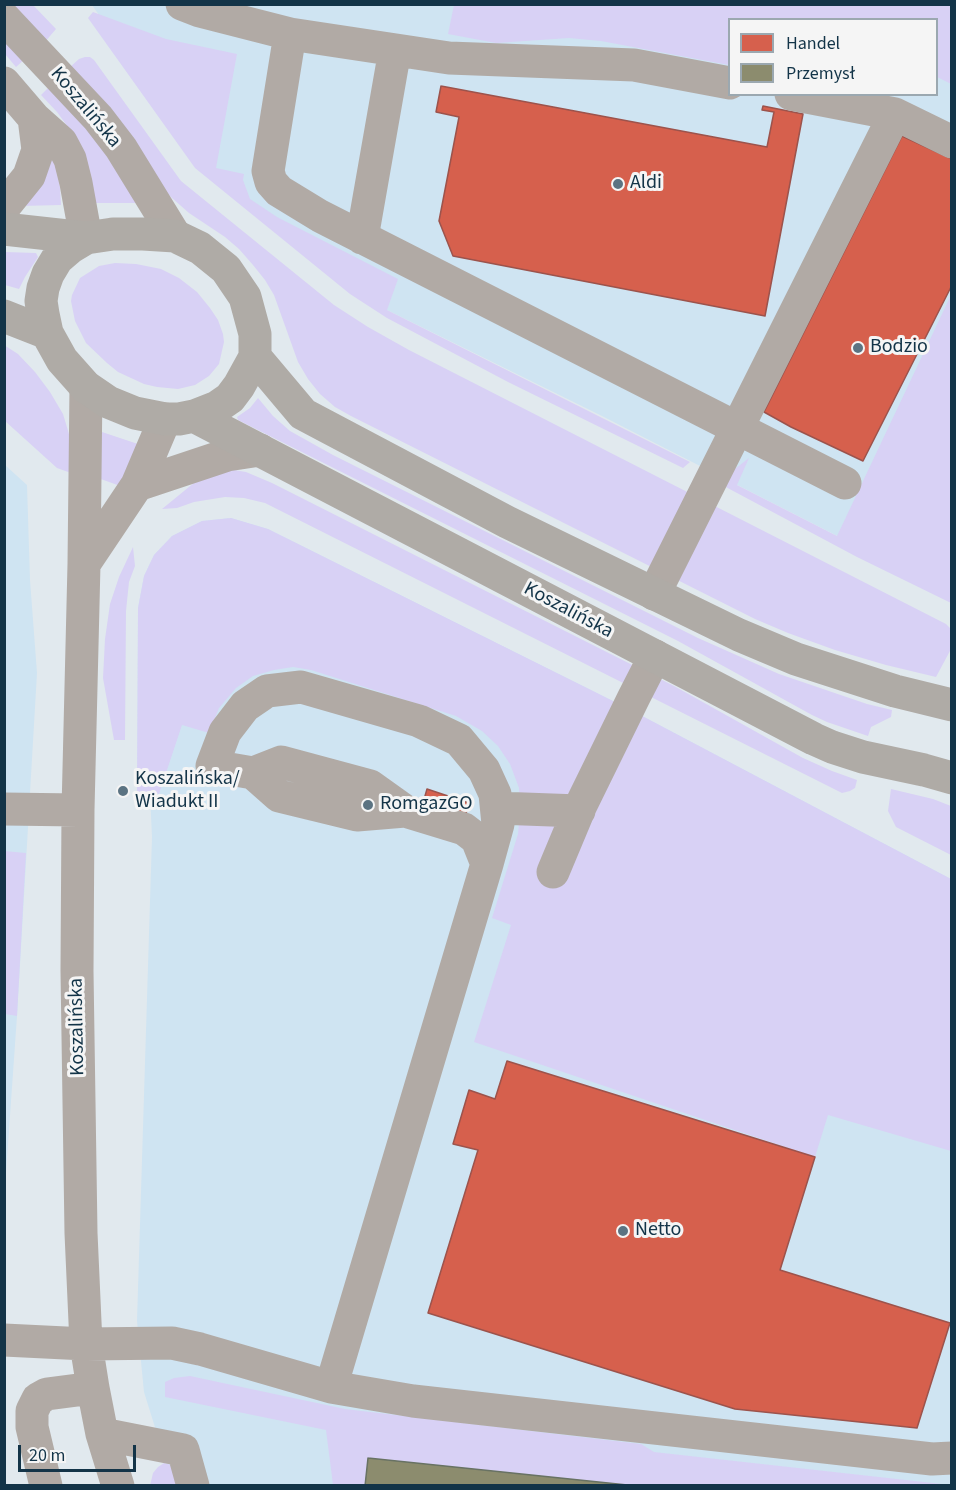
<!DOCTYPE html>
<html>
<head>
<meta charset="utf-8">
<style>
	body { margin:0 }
	#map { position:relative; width:956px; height:1490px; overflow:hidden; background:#e1e9ee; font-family:"Source Sans 3",sans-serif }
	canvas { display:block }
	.frame { position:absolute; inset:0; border:6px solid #133448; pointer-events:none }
	.legend { position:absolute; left:728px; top:18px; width:210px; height:78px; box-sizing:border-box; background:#f5f5f5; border:2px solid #9ba8b0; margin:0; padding:8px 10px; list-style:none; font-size:18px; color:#133448 }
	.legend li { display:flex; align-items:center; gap:12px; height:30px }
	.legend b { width:30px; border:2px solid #9ba8b0 }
	.scale { position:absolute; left:18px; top:1445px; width:118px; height:27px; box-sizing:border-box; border:3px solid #133448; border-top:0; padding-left:8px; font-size:18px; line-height:21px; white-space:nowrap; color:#133448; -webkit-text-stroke:4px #f5f5f5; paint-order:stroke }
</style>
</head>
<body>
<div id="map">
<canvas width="956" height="1490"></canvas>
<div class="frame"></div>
<ul class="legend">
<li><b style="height:16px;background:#d6604d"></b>Handel</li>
<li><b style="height:16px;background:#8c8c6e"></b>Przemysł</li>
</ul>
<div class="scale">20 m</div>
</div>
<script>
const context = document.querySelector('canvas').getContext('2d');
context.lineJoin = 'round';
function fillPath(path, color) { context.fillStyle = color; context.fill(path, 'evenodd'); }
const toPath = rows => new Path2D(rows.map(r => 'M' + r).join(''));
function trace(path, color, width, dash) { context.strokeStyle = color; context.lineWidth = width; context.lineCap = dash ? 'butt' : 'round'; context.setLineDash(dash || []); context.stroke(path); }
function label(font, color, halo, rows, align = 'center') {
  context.font = font + ' "Source Sans 3",sans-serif'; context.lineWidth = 6; context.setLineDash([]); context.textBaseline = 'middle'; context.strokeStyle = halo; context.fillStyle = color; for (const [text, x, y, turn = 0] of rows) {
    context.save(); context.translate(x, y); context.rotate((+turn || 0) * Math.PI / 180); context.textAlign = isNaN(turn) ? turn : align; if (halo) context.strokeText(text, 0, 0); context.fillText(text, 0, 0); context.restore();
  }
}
const built = toPath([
	[92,5,672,5,730,20,730,94,936,94,937,53,951,55,951,594,602,416,387,310,203,163],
	[5,465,27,485,30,580,37,673,17,1016,5,1187],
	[231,518,268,529,629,709,951,879,951,1485,173,1485,144,1392,137,1321,152,837,150,794,137,793,138,608,144,576,154,555,172,536,202,521]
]);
const green = toPath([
	[7,5,33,5,56,29,44,43],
	[454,5,951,5,951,84,937,77,936,20,730,20,729,65,601,41,569,38,496,43,448,34],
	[93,12,166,39,237,54,216,168,244,174,243,180,250,199,277,217,398,279,387,310,690,462,683,468,508,382,387,318,350,294,195,168,88,18],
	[5,37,25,59,16,67,5,54],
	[85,57,90,57,94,60,181,181,334,305,368,327,409,350,946,624,951,629,951,649,936,677,886,665,835,650,788,633,755,619,351,416,335,407,320,394,308,379,298,362,274,295,265,280,253,265,239,249,225,237,189,213,172,198,158,184,69,68,79,59],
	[51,85,90,126,136,203,91,203,68,127,57,112,41,95],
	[54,155,60,187,61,205,21,206],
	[5,252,36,253,38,257,25,277,19,289,5,285],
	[115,263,136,264,161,269,179,278,197,292,210,308,218,320,223,334,224,342,219,364,209,376,195,385,178,389,157,387,144,384,118,372,107,363,86,343,75,321,71,301,72,295,80,278,99,266],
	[951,295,951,603,857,557,722,485,731,472,749,458,737,485,837,536],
	[4,345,18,354,35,372,50,392,63,414,69,434,72,460,71,473,57,468,5,421],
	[258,398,273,416,290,431,333,455,698,638,779,674,867,704,892,710,891,717,871,727,868,736,827,722,812,715,678,641,238,420,237,417,250,408],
	[99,431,144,446,123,487,98,478],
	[234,470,246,472,272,483,674,686,803,758,832,771,857,780,855,788,850,791,842,793,265,503,244,498,225,497,194,502,177,508,162,509,195,482,206,475],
	[231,518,268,529,629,709,951,879,951,1151,828,1115,815,1157,474,1042,511,925,492,918,518,834,520,811,519,788,510,764,498,746,482,731,456,716,311,670,293,667,274,670,253,676,236,688,219,708,209,733,182,725,159,794,137,793,138,608,144,576,154,555,172,536,202,521],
	[133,547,135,566,129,582,126,611,125,740,114,740,103,678,105,639,110,604,119,577],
	[891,789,933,799,951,806,951,855,896,827,888,811],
	[4,851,26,853,17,1016,5,1014],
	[190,1376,345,1409,641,1444,654,1452,951,1485,333,1485,326,1430,165,1397,165,1382,174,1378],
	[164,1463,171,1465,181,1485,150,1486,153,1473,158,1467]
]);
const shops = toPath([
	[441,86,767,147,774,112,762,110,763,106,803,114,765,316,453,256,439,221,459,117,436,112,441,86],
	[902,136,952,159,952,285,863,461,791,427,764,412,902,136],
	[427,789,469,803,465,817,423,803,427,789],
	[507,1061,815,1157,780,1270,950,1323,917,1428,735,1409,428,1313,478,1150,453,1144,469,1090,495,1099,507,1061]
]);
const industry = toPath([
	[368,1458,637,1486,365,1486,368,1458]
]);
const minor = toPath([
	[182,4,200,11,290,34,268,171,271,182,279,191,320,216,845,483],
	[4,18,98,118,121,148,175,236],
	[290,34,449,58,634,65,730,83],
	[4,83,34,118,61,142,70,159,76,183,86,238],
	[791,94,895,114],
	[4,207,29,176,38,150,34,118],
	[362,238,395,50],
	[86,387,84,564,78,810,77,971,81,1233,86,1344,93,1388,102,1434,118,1486],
	[137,485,227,455,260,450],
	[84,564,137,485,165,419],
	[654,594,895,114,952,142],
	[253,773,279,796,357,815,405,811],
	[497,808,579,811],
	[4,809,78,810],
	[553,872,581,805,634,697,655,656],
	[4,1340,86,1344,172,1343,200,1349,331,1387,413,1401,932,1459,952,1458],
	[331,1387,487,864,498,824,495,794,484,770,459,740,419,721,301,687,267,691,245,706,225,732,212,766,253,773,281,762,370,786,405,811,464,829,477,839,487,864],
	[102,1434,183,1450,193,1486],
	[46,1486,32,1427,32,1411,38,1399,47,1394,93,1388]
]);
const major = toPath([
	[4,229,86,238],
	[113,234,143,234,175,236,200,248,226,269,245,297,255,334,255,357,239,386,230,398,217,407,194,416,179,419,165,419,135,413,108,402,86,387,62,360,47,333,43,314,41,301,43,288,48,274,57,259,71,247,86,238,113,234],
	[4,316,47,333],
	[255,357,303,414,507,522,739,635,796,659,895,691,952,705],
	[194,416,814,739,832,747,863,757,924,770,952,778]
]);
const markers = [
	[618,184,6,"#5b7382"],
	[858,348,6,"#5b7382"],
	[123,791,6,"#5b7382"],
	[368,805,6,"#5b7382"],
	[623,1231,6,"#5b7382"]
];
const streetNames = [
	["Koszalińska",85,108,50],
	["Koszalińska",568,611,28],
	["Koszalińska",78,1027,-91]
];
const poiNames = [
	["Aldi",630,184],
	["Bodzio",870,348],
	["Koszalińska/",135,780],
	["Wiadukt II",135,803],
	["RomgazGO",380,805],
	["Netto",635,1231]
];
fillPath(built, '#cfe4f2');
fillPath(green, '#d8d1f5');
fillPath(shops, '#d6604d');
trace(shops, '#9c534c', 1.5);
fillPath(industry, '#8c8c6e');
trace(industry, '#687263', 1.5);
trace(minor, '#b1aaa5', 33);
trace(major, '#afaba6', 33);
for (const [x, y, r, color] of markers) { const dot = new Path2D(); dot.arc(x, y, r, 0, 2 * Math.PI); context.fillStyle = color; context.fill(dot); trace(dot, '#f5f5f5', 2); }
label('20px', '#133448', '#f5f5f5', streetNames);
label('20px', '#133448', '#f5f5f5', poiNames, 'left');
</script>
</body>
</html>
